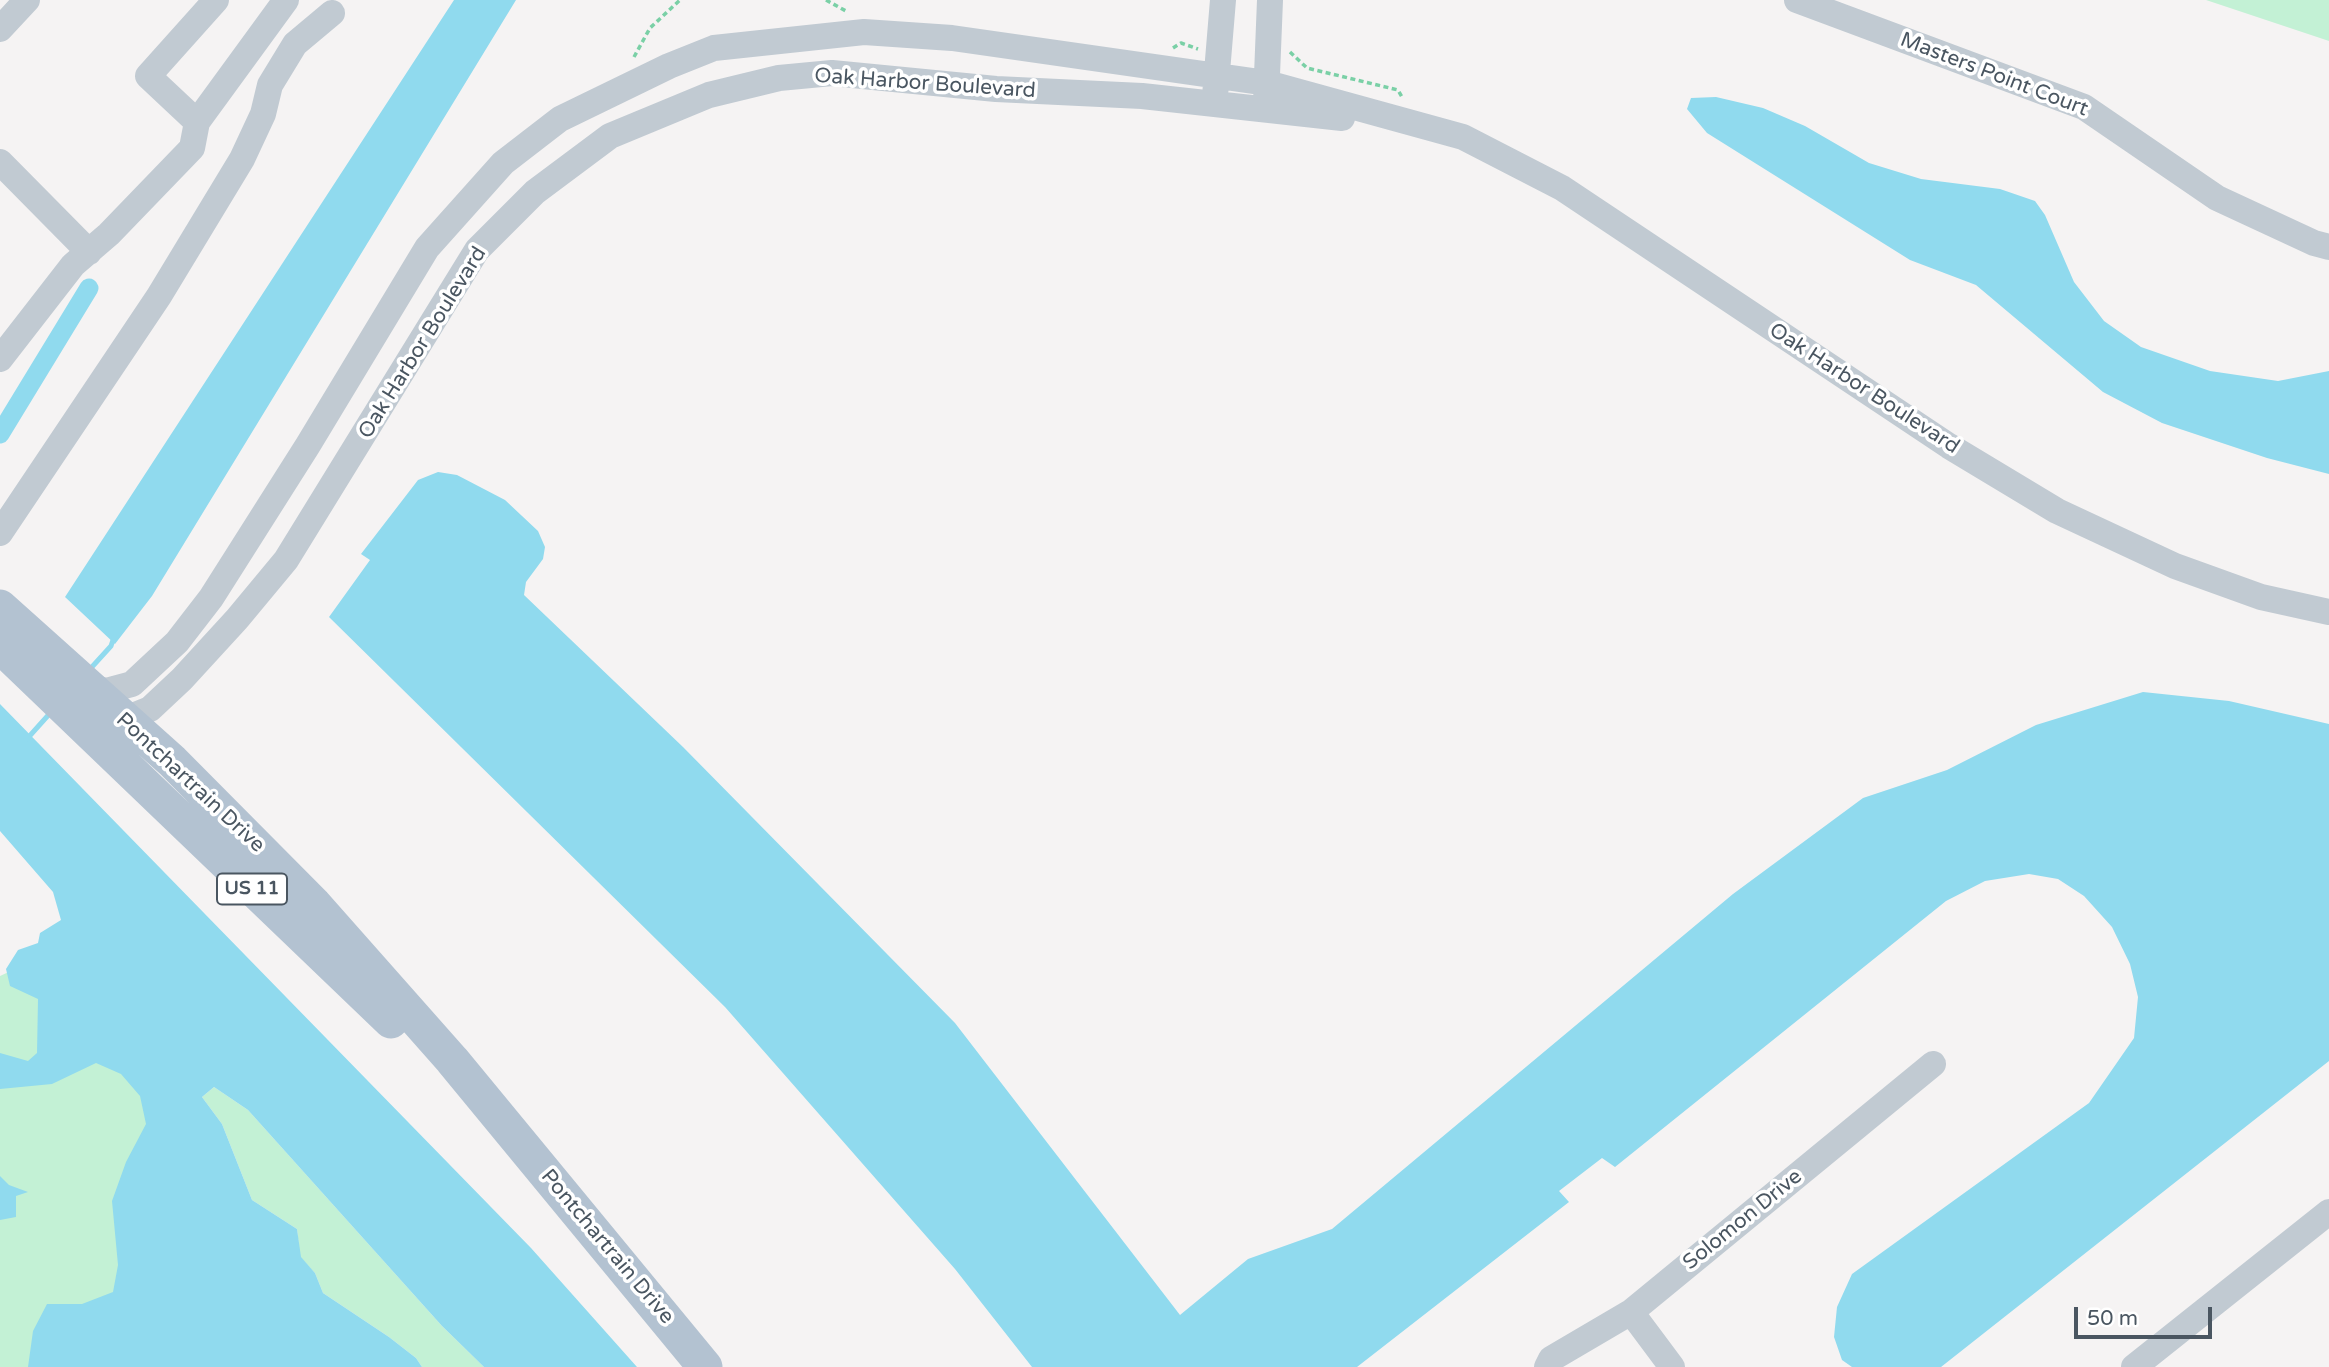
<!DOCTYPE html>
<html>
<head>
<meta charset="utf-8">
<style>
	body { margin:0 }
	#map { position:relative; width:2329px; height:1367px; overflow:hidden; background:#f5f3f3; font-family:"Varela Round",sans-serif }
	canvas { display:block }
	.scale { position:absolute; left:2074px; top:1307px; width:138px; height:32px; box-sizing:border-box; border:4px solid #4a5661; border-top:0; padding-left:9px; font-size:21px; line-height:24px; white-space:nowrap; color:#4a5661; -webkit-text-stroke:5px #fff; paint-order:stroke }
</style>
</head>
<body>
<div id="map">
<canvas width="2329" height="1367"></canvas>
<div class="scale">50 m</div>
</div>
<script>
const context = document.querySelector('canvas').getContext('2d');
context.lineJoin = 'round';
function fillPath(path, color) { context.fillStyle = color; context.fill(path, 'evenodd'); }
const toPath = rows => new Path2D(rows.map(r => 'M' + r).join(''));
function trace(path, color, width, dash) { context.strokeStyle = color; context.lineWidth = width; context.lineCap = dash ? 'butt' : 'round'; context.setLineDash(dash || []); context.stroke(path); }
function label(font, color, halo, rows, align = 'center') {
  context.font = font + ' "Varela Round",sans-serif'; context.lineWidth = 7; context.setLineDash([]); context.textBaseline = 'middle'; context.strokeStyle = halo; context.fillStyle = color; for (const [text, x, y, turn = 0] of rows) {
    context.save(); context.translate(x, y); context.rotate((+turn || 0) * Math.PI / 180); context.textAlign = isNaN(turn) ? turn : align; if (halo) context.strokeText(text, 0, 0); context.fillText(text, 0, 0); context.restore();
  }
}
const green = toPath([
	[2206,0,2329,0,2329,41],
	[99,930,163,1080,128,1367,0,1367,0,976],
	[214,1087,248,1110,442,1326,484,1367,422,1367,416,1358,389,1337,323,1293,315,1273,300,1257,297,1229,252,1200,222,1124,202,1097]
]);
const water = toPath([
	[454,0,516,0,152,596,115,644,65,597],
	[1716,97,1763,108,1805,126,1869,163,1921,179,2000,189,2035,201,2045,215,2074,282,2104,321,2141,347,2210,371,2278,381,2329,371,2329,474,2267,458,2162,423,2103,392,1976,285,1910,260,1707,133,1687,109,1691,98],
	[438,472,457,475,505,500,538,531,545,547,543,559,526,582,524,595,683,747,955,1023,1180,1315,1248,1259,1332,1229,1733,894,1863,798,1947,770,2036,725,2143,692,2229,701,2329,724,2329,1061,1941,1367,1852,1367,1842,1360,1834,1337,1837,1307,1852,1274,2089,1103,2134,1038,2138,997,2130,964,2112,927,2084,896,2058,879,2029,874,1985,881,1946,901,1615,1167,1602,1158,1559,1191,1569,1202,1357,1367,1032,1367,955,1269,725,1007,329,617,370,560,361,554,418,480],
	[0,704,531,1248,637,1367,484,1367,442,1326,248,1110,214,1087,202,1097,222,1124,252,1200,297,1229,301,1257,315,1273,323,1293,389,1337,416,1358,422,1367,28,1367,33,1331,47,1304,82,1304,113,1292,118,1265,112,1201,126,1162,146,1124,140,1096,121,1074,96,1063,52,1084,0,1089,0,1053,28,1061,37,1053,38,999,10,986,6,969,18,950,38,943,40,933,61,920,53,892,0,831],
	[0,1176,9,1185,28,1192,16,1196,16,1217,0,1220]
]);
const stream = toPath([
	[91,668,111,646,114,637],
	[26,740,52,711]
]);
const canal = toPath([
	[0,434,89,288]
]);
const path = toPath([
	[826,0,846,11],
	[1173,48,1181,43,1198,49],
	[1290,52,1307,68,1398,90,1402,97],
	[634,57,650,28,680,0]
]);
const minor = toPath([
	[1797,0,2084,107,2217,198,2314,243,2329,247],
	[0,29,27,0],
	[1215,96,1223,0],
	[1266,100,1270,0],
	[197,122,148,76,216,0],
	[0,162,89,252],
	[0,359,73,265,109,234,192,148,197,122,286,0],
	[0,533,159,296,242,159,263,114,270,85,295,44,332,13],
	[88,686,106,691,132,684,177,642,211,598,308,445,427,248,503,163,560,119,669,66,714,48,864,32,952,38,1267,83,1463,137,1562,188,1949,446,2057,511,2175,566,2261,597,2329,612],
	[108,716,135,715,150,709,182,679,237,619,286,560,477,250,535,192,610,136,709,95,779,78,832,73,996,89,1142,96,1342,118],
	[1631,1312,1672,1367],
	[1547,1367,1551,1359,1631,1312,1933,1064],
	[2134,1367,2329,1212]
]);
const major = toPath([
	[0,607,172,761,314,904,452,1060,705,1367],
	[0,646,391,1021]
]);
const shields = [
	[252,889,70]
];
const shieldNames = [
	["US 11",252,889]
];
const streetNames = [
	["Masters Point Court",1994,75,21],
	["Oak Harbor Boulevard",925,84,4],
	["Oak Harbor Boulevard",423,343,-58],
	["Oak Harbor Boulevard",1864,389,33],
	["Pontchartrain Drive",190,783,43],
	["Solomon Drive",1743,1220,-39],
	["Pontchartrain Drive",607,1247,50]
];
fillPath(green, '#c3f1d5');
fillPath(water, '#90daee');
trace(stream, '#90daee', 5);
trace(canal, '#90daee', 19);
trace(path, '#7ad0a6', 3.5, [5, 3.5]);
trace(minor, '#c1cad2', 26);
trace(major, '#b3c2d1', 35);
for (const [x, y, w] of shields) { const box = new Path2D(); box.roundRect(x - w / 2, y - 15.5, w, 31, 5); context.fillStyle = '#fff'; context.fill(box); trace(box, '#4a5661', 2); }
label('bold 19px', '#4a5661', null, shieldNames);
label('21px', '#4a5661', '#fff', streetNames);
</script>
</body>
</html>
